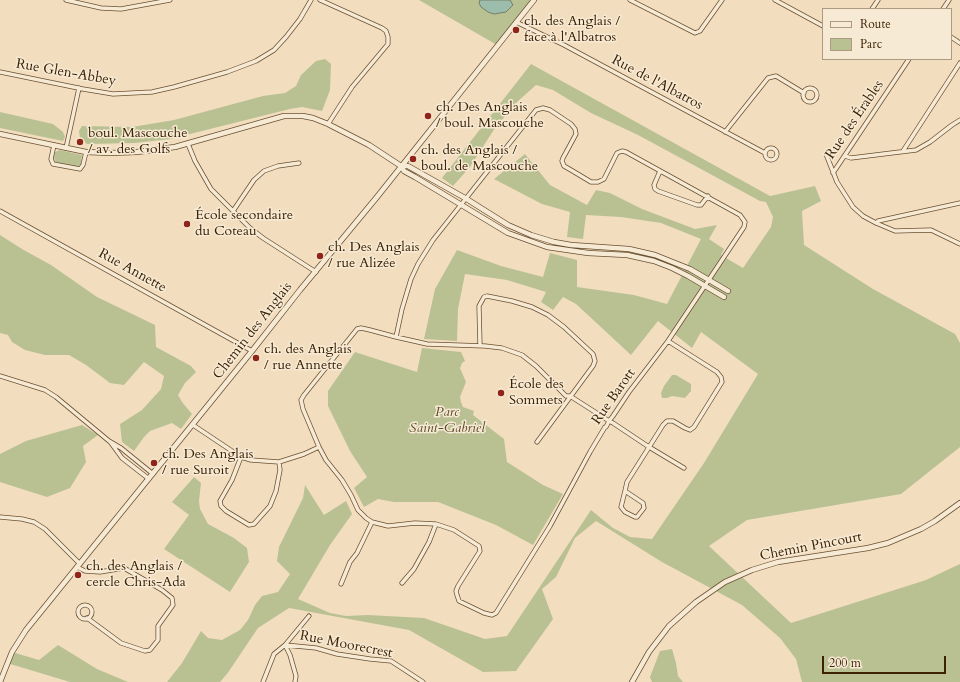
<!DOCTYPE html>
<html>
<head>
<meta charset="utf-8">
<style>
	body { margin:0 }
	#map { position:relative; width:960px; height:682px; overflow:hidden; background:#f2debf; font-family:Cardo,serif }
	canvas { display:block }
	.legend { position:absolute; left:822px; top:8px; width:130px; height:52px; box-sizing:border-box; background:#f7ead5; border:1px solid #ac9a81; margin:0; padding:5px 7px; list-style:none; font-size:12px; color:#3c2103 }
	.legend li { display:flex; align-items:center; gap:8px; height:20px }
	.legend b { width:20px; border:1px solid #ac9a81 }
	.scale { position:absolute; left:822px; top:656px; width:124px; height:18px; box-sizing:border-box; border:2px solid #3c2103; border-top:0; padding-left:5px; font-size:12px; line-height:14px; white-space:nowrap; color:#3c2103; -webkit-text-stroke:3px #f7ead5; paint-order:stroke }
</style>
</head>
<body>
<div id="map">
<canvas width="960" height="682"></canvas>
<ul class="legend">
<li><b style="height:5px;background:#f7ead5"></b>Route</li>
<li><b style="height:11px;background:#b9c193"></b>Parc</li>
</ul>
<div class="scale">200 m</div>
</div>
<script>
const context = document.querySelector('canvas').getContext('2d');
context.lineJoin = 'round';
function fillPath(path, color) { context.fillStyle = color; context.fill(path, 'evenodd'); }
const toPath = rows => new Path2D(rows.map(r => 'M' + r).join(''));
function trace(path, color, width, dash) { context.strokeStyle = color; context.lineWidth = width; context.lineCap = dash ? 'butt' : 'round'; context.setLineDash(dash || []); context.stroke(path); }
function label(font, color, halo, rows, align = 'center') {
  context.font = font + ' Cardo,serif'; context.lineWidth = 3; context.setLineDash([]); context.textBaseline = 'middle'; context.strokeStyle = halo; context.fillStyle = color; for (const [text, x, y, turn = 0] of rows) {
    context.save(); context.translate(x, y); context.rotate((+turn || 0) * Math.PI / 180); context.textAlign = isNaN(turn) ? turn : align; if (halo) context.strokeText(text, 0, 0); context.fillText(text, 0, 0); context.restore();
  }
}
const green = toPath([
	[419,0,535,0,497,45],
	[325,59,331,64,330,90,322,111,302,107,290,109,170,139,135,143,87,144,80,138,79,131,82,126,132,127,174,120,263,96,285,93,296,86,301,75,316,61],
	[531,64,770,196,815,186,821,201,802,211,804,245,873,289,955,334,960,343,960,447,901,494,747,520,709,546,791,623,926,580,960,564,960,682,802,682,796,659,780,638,742,605,662,562,596,521,575,538,556,577,542,589,553,619,516,671,483,672,409,630,289,608,258,628,227,674,220,682,167,682,182,663,201,631,208,638,222,640,240,630,248,620,255,605,262,596,278,592,290,574,277,561,279,547,303,498,305,485,324,515,346,501,352,514,330,545,298,599,330,613,346,616,368,615,424,618,485,639,507,636,591,510,613,528,630,537,652,539,704,463,758,374,701,332,692,348,658,321,631,355,576,304,563,297,553,310,541,302,546,292,507,280,465,274,458,309,457,341,424,339,435,289,457,250,501,266,543,277,550,253,577,260,577,287,634,295,667,304,701,239,661,223,621,217,586,215,583,239,567,237,570,212,542,204,494,179,525,154,550,185,587,205,596,190,610,193,642,209,695,229,717,225,709,239,724,249,721,255,743,268,771,227,773,217,766,202,760,201,638,135,591,113,553,90,536,85,517,102,495,128,470,167,453,186,442,178],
	[0,112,53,124,63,132,65,137,63,141,0,128],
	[60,150,82,155,81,164,77,167,55,162,54,157,55,152],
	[0,235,22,249,51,265,97,297,155,325,156,347,191,366,196,372,185,383,178,395,182,402,192,414,181,429,172,423,150,431,144,437,134,451,122,442,120,424,142,410,161,389,164,376,144,362,124,385,110,383,86,365,69,355,45,355,25,350,12,342,8,335,0,333],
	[422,348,461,352,465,361,462,363,460,368,466,382,460,397,461,402,463,407,474,411,473,415,504,439,507,462,543,485,563,494,533,545,496,525,438,502,394,502,378,499,364,507,354,488,367,477,350,451,328,406,328,391,355,352,417,372],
	[672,375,676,375,691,384,691,391,685,398,672,396,667,398,662,398,661,393,664,386],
	[82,425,98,435,83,446,86,462,70,488,47,497,0,482,0,454,26,441],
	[194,477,201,483,199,501,200,509,208,524,234,538,247,548,249,562,230,592,164,549,189,515,172,502],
	[58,645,97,669,128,682,70,682,7,663,12,652,39,660],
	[672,649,676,663,678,676,683,682,652,682,650,677,660,651]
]);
const water = toPath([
	[480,0,510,0,513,5,506,12,494,14,488,12,481,7,479,3,480,0]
]);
const minor = toPath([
	[66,0,101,8,121,9,170,0],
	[320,0,382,28,386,31,388,37,388,44,352,87,328,124],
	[630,0,695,33,700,31,722,0],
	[775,0,823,26],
	[872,9,878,0],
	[943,9,949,0],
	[516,22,564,45,765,153],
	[951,37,960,43],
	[0,72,83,89,113,94,152,92,174,87,227,72,256,61,274,50,286,37,300,19,311,0],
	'803 95a7 7 0 1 1 14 0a7 7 0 1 1-14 0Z',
	[725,132,768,78,776,76,804,93],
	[188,144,195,161,211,189,250,228,263,238,316,272],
	[54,145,51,159,53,164,80,169,83,165,86,152],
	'765 154a6 6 0 1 1 12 0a6 6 0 1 1-12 0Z',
	[66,148,79,88],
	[903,151,960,63],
	[826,154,837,182,853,207,863,216,876,223,895,231,931,230,960,244],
	[845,156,851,158,916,150,930,142,952,125,960,120],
	[660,171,654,185,655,189,658,191,697,205,701,205,708,196],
	[833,173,909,59],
	[0,211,252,351],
	[233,211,254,180,264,171,278,166,299,163],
	[876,223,878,221,960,203],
	[396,337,402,309,411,279,418,264,433,240,536,110,543,108,550,110,571,124,575,129,576,134,563,158,562,161,564,166,571,170,591,182,598,182,604,179,617,153,622,151,626,152,740,215,745,222,744,227,668,341,629,392,613,416,609,421,606,427,605,427,590,452,550,526,496,613,492,615,484,613,459,601,457,595,456,591,458,586,480,551,479,546,454,530,436,524,415,523,388,526,372,522,366,518,358,510,351,495,342,480,326,460,319,447,303,409,301,400,304,395,357,329,361,328,370,330,396,337,427,344,485,346,502,348,522,355,536,366,566,396,570,396,606,419,609,421,613,423,649,447,684,468],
	[480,346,479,306,484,297,487,296,512,301,532,307,548,315,564,327,593,354,595,361,593,366,537,442],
	[0,376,45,390,56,397,109,441,121,448,153,474],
	[193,425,241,457,251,460,279,462,304,454,319,447],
	[111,443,122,458,149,479],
	[241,457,232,480,220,501,221,506,226,511,249,525,254,524,270,506,276,491,280,470,279,462],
	[625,491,643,503,644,508,637,517,635,517,625,512,621,507,625,491,627,482,646,452,663,425,667,421,673,421,685,428,690,430,694,427,722,382,721,377,717,372,668,341],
	[0,517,22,519,34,522,45,529,80,564],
	[77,567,85,571,100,572,124,568,162,590,172,598,173,605,158,626,158,640,150,650,145,651,121,643,87,618],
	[402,583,414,569,429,542,436,524],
	[341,584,350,562,357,553,372,522],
	'78 612a7 7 0 1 1 14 0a7 7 0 1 1-14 0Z',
	[285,645,316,648,337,654,370,659,391,661,423,682],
	[285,645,290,655,296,676,295,682],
	[263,682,274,654,285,645,309,616]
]);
const tertiary = toPath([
	[0,134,86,152,110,153,137,152,175,147,284,116,303,116,313,118,328,124,369,145,401,166,404,171,415,177,508,233,547,247,588,253,627,255,654,261,672,268,688,276,724,297],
	[401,166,408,166,465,198,508,225,531,235,554,242,571,245,629,249,655,255,690,269,728,291],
	[0,682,12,652,26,630,252,351,300,290,377,197,534,0],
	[632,682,649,652,669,626,696,602,725,582,752,570,778,562,868,548,888,543,921,529,935,521,960,503]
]);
const markers = [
	[516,30,4,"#8f2418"],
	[428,116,4,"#8f2418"],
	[80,142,4,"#8f2418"],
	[413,159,4,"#8f2418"],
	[187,224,4,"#8f2418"],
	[320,256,4,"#8f2418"],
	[256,358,4,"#8f2418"],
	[501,393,4,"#8f2418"],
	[154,463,4,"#8f2418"],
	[78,575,4,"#8f2418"]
];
const poiNames = [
	["ch. des Anglais /",524,22],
	["face à l'Albatros",524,38],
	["ch. Des Anglais",436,108],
	["/ boul. Mascouche",436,124],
	["boul. Mascouche",88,134],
	["/ av. des Golfs",88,150],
	["ch. des Anglais /",421,151],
	["boul. de Mascouche",421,167],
	["École secondaire",195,216],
	["du Coteau",195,232],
	["ch. Des Anglais",328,248],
	["/ rue Alizée",328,264],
	["ch. des Anglais",264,350],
	["/ rue Annette",264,366],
	["École des",509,385],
	["Sommets",509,401],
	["ch. Des Anglais",162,455],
	["/ rue Suroit",162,471],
	["ch. des Anglais /",86,567],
	["cercle Chris-Ada",86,583]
];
const streetNames = [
	["Rue Glen-Abbey",66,73,10],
	["Rue de l'Albatros",657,83,28],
	["Rue des Érables",855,120,-56],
	["Rue Annette",132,271,29],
	["Chemin des Anglais",253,331,-52],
	["Rue Barott",614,397,-55],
	["Chemin Pincourt",811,547,-11],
	["Rue Moorecrest",346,645,11]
];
const parkNames = [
	["Parc",447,413],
	["Saint-Gabriel",447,429]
];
fillPath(green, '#b9c193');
fillPath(water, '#9cbdac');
trace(water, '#767f68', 1);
trace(minor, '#6a5032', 5);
trace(tertiary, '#6a5032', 6);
trace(minor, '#f7ead5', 3.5);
trace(tertiary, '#f7ead5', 4.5);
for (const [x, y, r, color] of markers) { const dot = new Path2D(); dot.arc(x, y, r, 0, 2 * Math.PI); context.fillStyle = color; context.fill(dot); trace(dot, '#f7ead5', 1.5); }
label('14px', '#3c2103', '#f7ead5', poiNames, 'left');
label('14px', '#3c2103', '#f7ead5', streetNames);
label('italic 14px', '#5b4927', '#f7ead5', parkNames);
</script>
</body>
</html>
